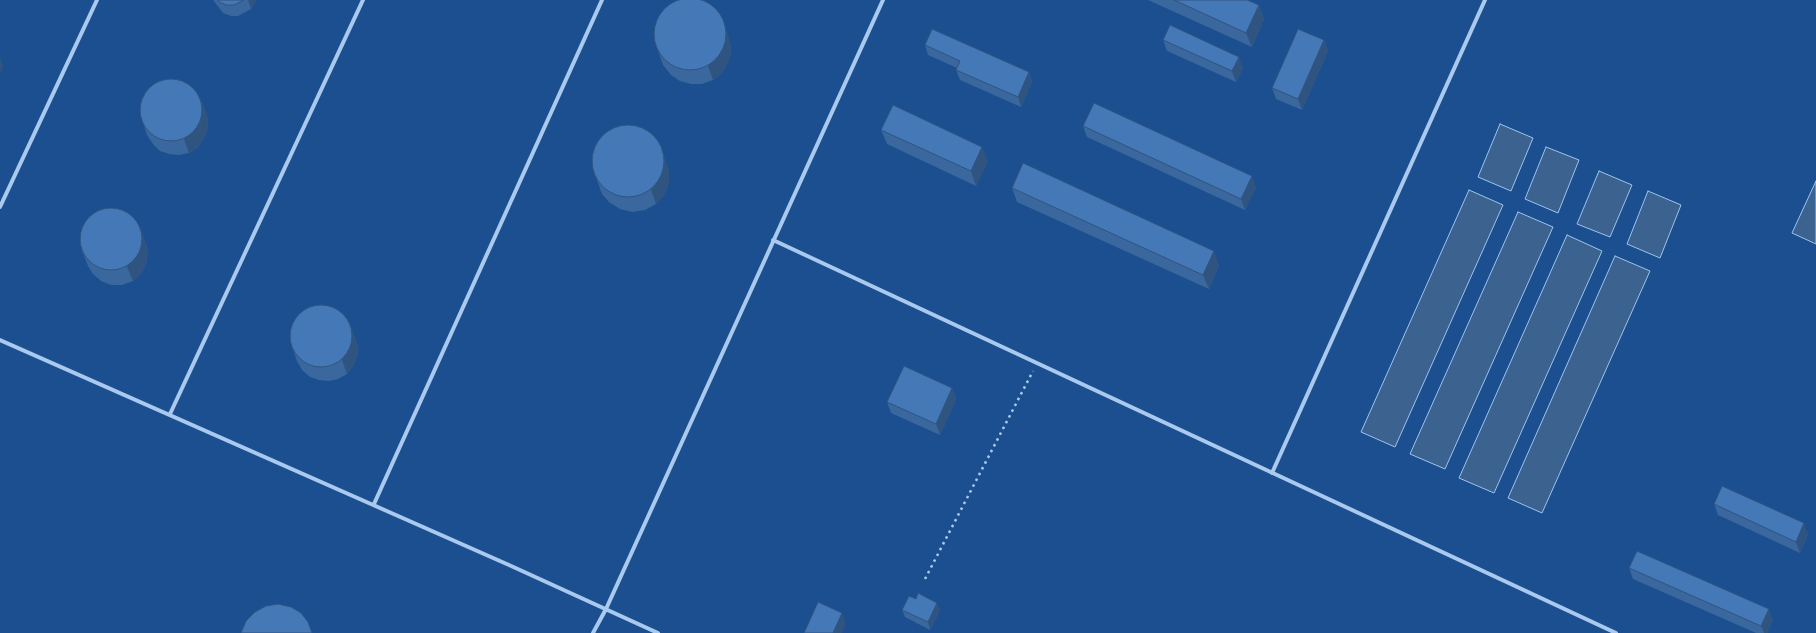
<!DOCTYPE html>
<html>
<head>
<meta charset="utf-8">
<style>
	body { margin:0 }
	canvas { display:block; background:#1b4f8f }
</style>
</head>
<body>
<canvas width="1816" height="633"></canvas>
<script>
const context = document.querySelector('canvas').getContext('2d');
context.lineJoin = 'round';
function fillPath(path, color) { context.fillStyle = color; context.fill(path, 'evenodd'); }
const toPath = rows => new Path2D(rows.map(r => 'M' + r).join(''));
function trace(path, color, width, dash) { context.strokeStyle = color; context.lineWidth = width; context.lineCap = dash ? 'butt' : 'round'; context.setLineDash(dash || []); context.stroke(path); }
const water = toPath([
	[1500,124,1533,138,1511,191,1478,177,1500,124],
	[1546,147,1579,160,1558,213,1525,199,1546,147],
	[1599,171,1632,185,1610,237,1577,224,1599,171],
	[1816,181,1816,244,1792,233,1816,181],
	[1469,190,1503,205,1395,447,1361,432,1469,190],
	[1648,191,1681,205,1660,258,1627,244,1648,191],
	[1518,212,1553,227,1445,469,1410,454,1518,212],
	[1567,235,1602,251,1494,493,1459,478,1567,235],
	[1615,256,1650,271,1542,513,1508,498,1615,256]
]);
const path = toPath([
	[925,579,1033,371]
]);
const lane = toPath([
	[0,207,97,0],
	[773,240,1616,633],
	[0,340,509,565,658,633],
	[170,414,363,0],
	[1272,473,1485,0],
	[374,504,602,0],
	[593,633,606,609,883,0]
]);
const wall = toPath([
	[213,0,256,0,251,9,238,16,231,16,223,13],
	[1148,0,1247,0,1259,5,1264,19,1252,47],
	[654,39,730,41,731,52,728,63,722,73,713,80,702,84,691,84,680,81,671,75,663,65],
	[1163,40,1243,68,1236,82,1167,51],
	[1324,40,1328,51,1302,110,1276,99,1272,88],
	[925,45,1029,72,1032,82,1021,107,960,80,956,70,957,68,928,55],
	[200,98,206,112,208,121,207,131,203,140,197,148,189,153,179,155,169,154,160,151,153,144,147,135,142,120],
	[1083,126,1256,187,1245,210,1087,137],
	[881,130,988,161,976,186,887,144],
	[593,169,669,170,669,183,664,195,656,204,645,210,632,212,620,209,609,202,602,194],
	[1012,188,1219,265,1209,289,1017,202],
	[146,243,148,253,146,264,141,274,133,281,122,285,111,285,101,281,93,274,88,266,82,251],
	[350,324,355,338,358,347,357,357,353,366,347,374,338,379,329,381,319,380,310,377,302,370,297,361,292,347],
	[952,388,956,399,940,435,891,413,887,402],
	[1714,504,1808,534,1800,553,1718,515],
	[1629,568,1773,620,1767,633,1756,633,1633,579],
	[916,599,940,610,930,630,905,617,902,610]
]);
const shadedWall = toPath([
	[248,0,256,0,251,9],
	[1259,5,1264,19,1252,47,1246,33],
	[725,26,730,41,731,52,728,63,722,73,713,80,708,66],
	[1324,40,1328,51,1302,110,1298,99],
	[1239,57,1243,68,1236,82,1232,71],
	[1,59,3,67,0,74,0,60],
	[1029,72,1032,82,1021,107,1018,97],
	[200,98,206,112,208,121,207,131,203,140,197,148,189,153,184,139],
	[660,144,669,170,669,183,664,195,656,204,651,190],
	[982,147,988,161,976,186,971,171],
	[1252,176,1256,187,1245,210,1241,199],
	[141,228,146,243,148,253,146,264,141,274,133,281,127,267],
	[1214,251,1219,265,1209,289,1203,275],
	[350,324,355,338,358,347,357,357,353,366,347,374,342,360],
	[952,388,956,399,940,435,936,424],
	[1804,523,1808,534,1800,553,1796,542],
	[937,603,940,610,930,630,928,622],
	[1769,609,1773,620,1767,633,1764,633,1761,626],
	[842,613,846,624,842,633,833,633]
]);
const building = toPath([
	'654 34a36 36 0 1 1 72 0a36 36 0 1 1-72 0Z',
	[218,0,244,0,234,5,227,5,219,2,218,0],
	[1174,0,1247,0,1259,5,1246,33,1174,0],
	[1170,25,1239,57,1232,71,1163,40,1170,25],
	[932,29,1029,72,1018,97,956,70,960,61,925,45,932,29],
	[1298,29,1324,40,1298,99,1272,88,1298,29],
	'140 110a31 31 0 1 1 62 0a31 31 0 1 1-62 0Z',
	[1094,103,1252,176,1241,199,1083,126,1094,103],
	[893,105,982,147,971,171,881,130,893,105],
	'592 161a36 36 0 1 1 72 0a36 36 0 1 1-72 0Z',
	[1023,163,1214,251,1203,275,1012,188,1023,163],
	'80 239a31 31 0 1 1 62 0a31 31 0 1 1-62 0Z',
	'290 336a31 31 0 1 1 62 0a31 31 0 1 1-62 0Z',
	[904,366,952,388,936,424,887,402,904,366],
	[1722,486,1804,523,1796,542,1714,504,1722,486],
	[1637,551,1769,609,1761,626,1629,568,1637,551],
	[918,593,937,603,928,622,902,610,909,596,916,599,918,593],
	[818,602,842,613,833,633,804,633,818,602],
	[278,604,291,607,301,613,308,622,312,633,241,633,246,621,255,612,266,606,278,604]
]);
fillPath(water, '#3c6290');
trace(water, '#9cc4f0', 1);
trace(path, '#a9c9ee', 2.5, [2.5, 4]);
trace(lane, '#a9c9ee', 4);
fillPath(wall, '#3a679d');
fillPath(shadedWall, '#305480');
fillPath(building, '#4478b7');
trace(building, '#305480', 1);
</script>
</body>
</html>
